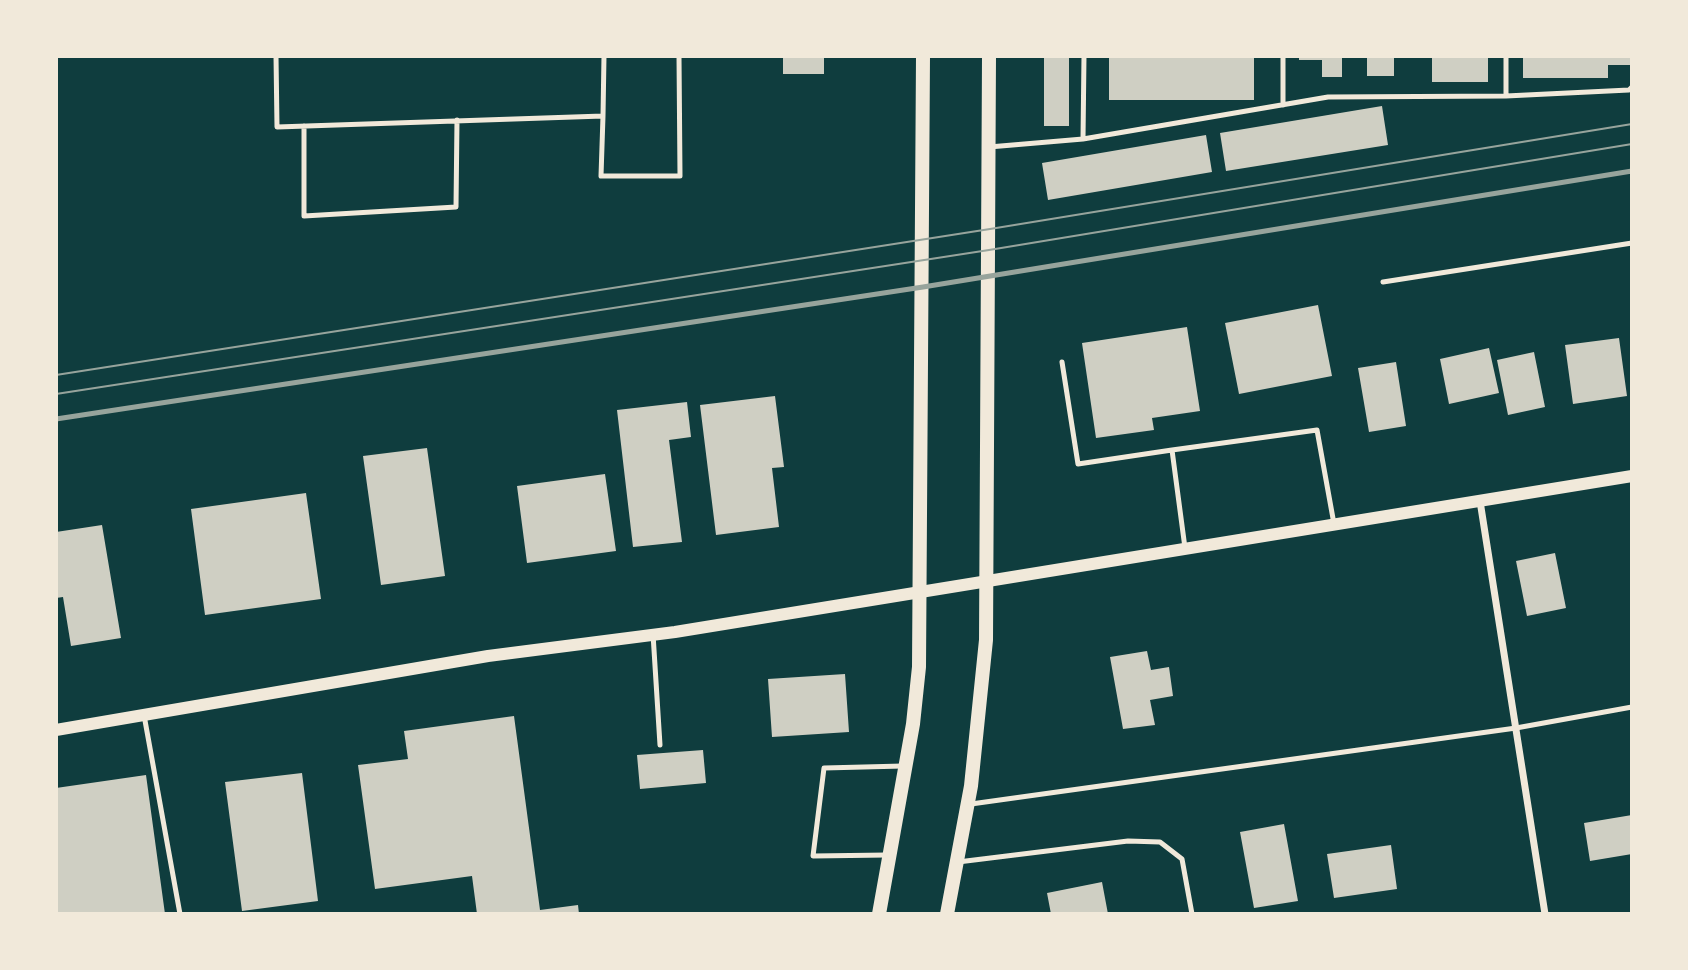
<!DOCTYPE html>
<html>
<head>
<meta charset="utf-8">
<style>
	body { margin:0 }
	#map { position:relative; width:1688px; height:970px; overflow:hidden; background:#0f3d3e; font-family:"PT Serif",serif }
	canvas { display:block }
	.frame { position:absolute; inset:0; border:58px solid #f1e9da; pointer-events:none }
</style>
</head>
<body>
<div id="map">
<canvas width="1688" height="970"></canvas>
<div class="frame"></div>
</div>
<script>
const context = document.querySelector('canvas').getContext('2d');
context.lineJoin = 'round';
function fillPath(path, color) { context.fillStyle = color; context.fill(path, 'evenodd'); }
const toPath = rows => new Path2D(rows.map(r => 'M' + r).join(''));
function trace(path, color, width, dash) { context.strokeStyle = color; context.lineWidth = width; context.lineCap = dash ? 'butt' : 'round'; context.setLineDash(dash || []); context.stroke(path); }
const building = toPath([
	[783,56,824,56,824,74,783,74],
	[1044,56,1069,56,1069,126,1044,126],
	[1109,56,1254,56,1254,100,1109,100],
	[1299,56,1342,56,1342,77,1322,77,1322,60,1299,60],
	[1367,56,1394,56,1394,76,1367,76],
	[1432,56,1488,56,1488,82,1432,82],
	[1523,56,1630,56,1630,65,1608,65,1608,78,1523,78],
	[1382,106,1388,145,1226,171,1220,133],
	[1206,135,1212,172,1048,200,1042,163],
	[1318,305,1332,376,1239,394,1225,323],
	[1187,327,1200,411,1152,418,1154,430,1096,438,1082,343],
	[1619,338,1627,396,1573,404,1565,345],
	[1489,348,1499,393,1449,404,1440,359],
	[1534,352,1545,407,1508,415,1497,360],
	[1396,362,1406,426,1369,432,1358,368],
	[775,396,784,467,772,468,779,527,716,535,700,405],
	[687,402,691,437,669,440,682,542,633,547,617,410],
	[427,448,445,576,381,585,363,456],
	[605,474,616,551,527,563,517,486],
	[306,493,321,599,205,615,191,509],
	[102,525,121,638,71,646,63,597,56,598,56,532],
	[1555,553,1566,608,1527,616,1516,561],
	[1147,651,1151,670,1169,667,1173,696,1150,700,1155,725,1123,729,1110,657],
	[845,674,849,732,772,737,768,679],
	[514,716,540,910,578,905,579,914,477,914,472,876,375,889,358,765,408,759,404,731],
	[703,750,706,783,640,789,637,755],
	[302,773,318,901,242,911,225,782],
	[146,775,165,914,56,914,56,788],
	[1632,815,1632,854,1590,861,1584,823],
	[1284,824,1298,901,1254,908,1240,832],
	[1391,845,1397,889,1334,898,1327,854],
	[1102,882,1108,914,1051,914,1047,893]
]);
const service = toPath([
	[276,56,277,127,603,116,604,56],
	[1084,56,1083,139,1328,97,1506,96,1629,90,1632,87],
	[1506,96,1506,56],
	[1283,105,1283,56],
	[603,116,601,176,680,176,679,56],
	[304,126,304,216,456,207,457,120],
	[989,147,1083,139],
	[1383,282,1632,243],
	[1062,362,1078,464,1172,450],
	[1185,548,1172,450,1317,430,1334,524],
	[653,634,660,745],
	[144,715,180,914],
	[971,804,1516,728,1632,707],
	[887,855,813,856,824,768,903,766],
	[958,862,1128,841,1160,842,1182,859,1192,914]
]);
const minor = toPath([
	[1480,501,1545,914]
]);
const tertiary = toPath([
	[56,730,488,656,675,632,1632,476]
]);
const secondary = toPath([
	[879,914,913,724,919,667,923,56],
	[947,914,971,786,986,640,989,56]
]);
const tram = toPath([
	[56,375,990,229,1632,124],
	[56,394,989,250,1632,144]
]);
const rail = toPath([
	[56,419,923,287,1632,171]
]);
fillPath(building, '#cfcfc3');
trace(service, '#f1e9da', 5);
trace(minor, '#f1e9da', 7);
trace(tertiary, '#f1e9da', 12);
trace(secondary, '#f1e9da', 14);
trace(tram, '#97a49c', 2);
trace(rail, '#97a49c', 5);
</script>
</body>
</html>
